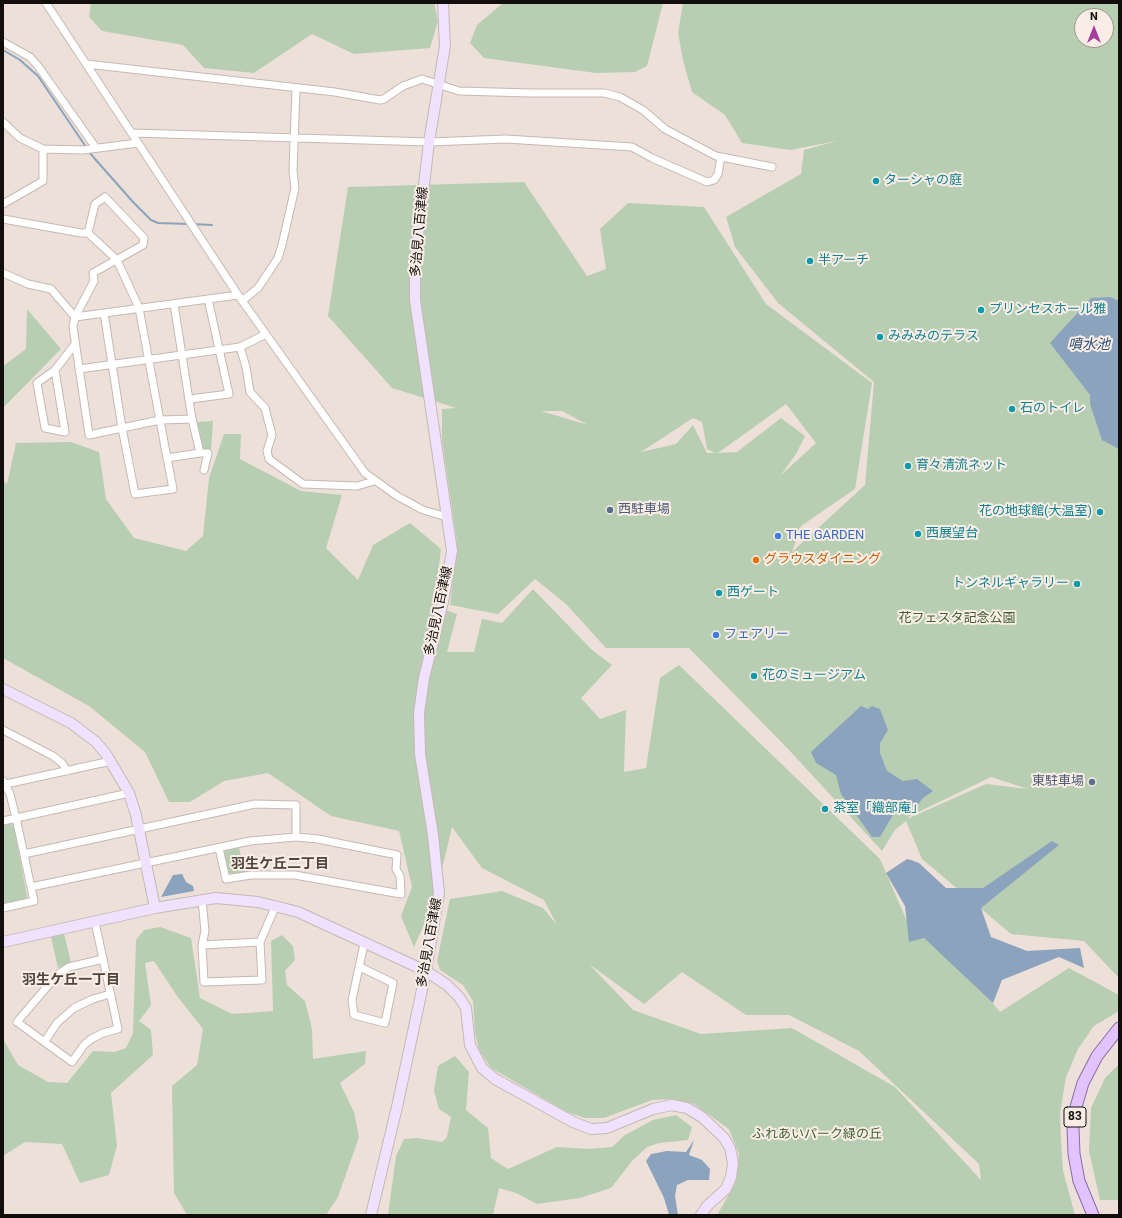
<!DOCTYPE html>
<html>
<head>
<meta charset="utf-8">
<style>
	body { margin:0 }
	#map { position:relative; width:1122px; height:1218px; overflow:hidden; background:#ece0d9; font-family:Roboto,sans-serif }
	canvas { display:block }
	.frame { position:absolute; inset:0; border:4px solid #110e0b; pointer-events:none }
	.north { position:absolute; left:1074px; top:8px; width:40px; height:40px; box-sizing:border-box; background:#f9ede6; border:1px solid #9c948e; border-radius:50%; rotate:0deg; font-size:11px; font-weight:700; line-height:16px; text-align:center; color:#110e0b }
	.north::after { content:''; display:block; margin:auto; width:14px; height:18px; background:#a63c9e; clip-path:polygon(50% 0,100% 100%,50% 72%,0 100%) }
</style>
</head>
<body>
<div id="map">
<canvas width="1122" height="1218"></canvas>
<div class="frame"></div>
<div class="north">N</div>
</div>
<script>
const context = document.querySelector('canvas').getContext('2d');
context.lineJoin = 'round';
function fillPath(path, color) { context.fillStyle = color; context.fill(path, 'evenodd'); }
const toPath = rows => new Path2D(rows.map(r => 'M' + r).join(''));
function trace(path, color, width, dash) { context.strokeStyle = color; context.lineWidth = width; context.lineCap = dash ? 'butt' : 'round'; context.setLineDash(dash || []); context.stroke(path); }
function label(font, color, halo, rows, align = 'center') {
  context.font = font + ' Roboto,"Noto Sans JP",sans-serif'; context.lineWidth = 4; context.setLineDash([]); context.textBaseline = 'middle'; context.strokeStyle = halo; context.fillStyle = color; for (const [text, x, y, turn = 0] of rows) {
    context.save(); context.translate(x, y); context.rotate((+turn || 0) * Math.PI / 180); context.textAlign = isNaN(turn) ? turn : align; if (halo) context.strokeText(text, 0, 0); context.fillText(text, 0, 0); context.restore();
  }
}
const green = toPath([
	[91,3,434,3,438,21,430,48,354,54,312,34,254,73,204,68,183,45,102,31,89,17],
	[503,3,663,3,647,66,635,72,596,73,484,58,470,43,477,25],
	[683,3,1119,3,1119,978,1084,941,1011,934,922,859,906,821,895,830,882,851,789,750,689,648,606,648,566,604,535,579,498,614,450,605,457,542,442,440,442,409,456,408,392,388,328,316,348,187,524,182,587,276,606,269,600,229,628,203,704,207,766,304,872,383,855,489,801,526,792,552,865,485,874,382,778,303,735,247,726,217,801,174,804,150,837,141,790,150,742,143,725,115,692,92,683,60,678,33],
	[1082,16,1106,16,1106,40,1082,40],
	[786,404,816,443,780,476,796,454,805,436,781,418,737,452,718,453],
	[541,411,562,411,588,425],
	[693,418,702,422,707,449,715,453,707,453,693,425,676,444,641,452],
	[991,777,1028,789,986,784,907,819,910,816],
	[27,309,61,349,3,408,3,366,26,349],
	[213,421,211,450,203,451,197,422],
	[224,434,241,434,240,459,301,491,342,495,326,548,358,580,373,545,410,523,441,549,434,606,457,614,447,652,474,652,482,619,502,623,533,589,592,650,612,665,581,698,600,719,626,710,624,772,646,768,660,678,679,665,880,859,909,926,969,974,1000,1012,1069,968,1119,995,1119,1011,1094,1026,1078,1049,1066,1077,1060,1113,1061,1140,1063,1171,1075,1215,717,1215,735,1184,739,1154,729,1129,694,1104,673,1099,652,1100,604,1118,585,1118,567,1112,491,1068,479,1050,475,1032,473,1001,463,985,440,970,437,961,450,899,502,891,543,908,557,925,544,900,482,868,452,827,434,902,414,947,401,916,412,887,399,831,331,816,268,773,224,781,190,802,169,802,145,752,89,706,3,658,3,481,7,484,16,443,71,442,99,452,106,499,134,538,186,551,203,536,209,478],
	[589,964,644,1004,682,972,746,1015,789,1015,859,1051,979,1164,981,1180,895,1087,792,1028,701,1034,633,1010],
	[10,823,14,826,27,896,27,899,3,904,3,825],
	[239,848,245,873,232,875,227,872,223,853,226,850],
	[160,927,191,938,200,998,232,1014,273,1011,271,941,282,935,293,946,295,960,285,971,287,985,305,1001,312,1029,313,1059,366,1051,365,1064,340,1083,354,1112,359,1137,338,1197,326,1215,187,1215,174,1193,172,1086,197,1065,203,1029,177,996,154,961,145,963,151,1005,139,1021,151,1030,153,1055,111,1093,117,1146,109,1175,80,1183,62,1144,25,1142,3,1156,3,1039,18,1065,48,1082,67,1083,93,1051,115,1052,126,1048,133,1033,136,940,144,930],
	[64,934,71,962,58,968,51,937],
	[455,1056,469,1072,466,1110,488,1128,491,1158,508,1169,557,1147,589,1149,612,1147,625,1135,653,1120,676,1115,692,1127,688,1140,659,1143,647,1147,632,1161,611,1188,580,1198,537,1204,516,1193,499,1188,493,1215,388,1215,396,1156,404,1139,417,1138,442,1142,447,1137,451,1117,439,1109,434,1091,438,1066],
	[1119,1064,1119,1200,1100,1200,1089,1151,1091,1108,1105,1078]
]);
const water = toPath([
	[1110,297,1119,301,1119,449,1102,440,1090,404,1090,395,1050,343,1091,298],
	[861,706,868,709,872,706,880,709,888,730,880,743,880,753,887,771,903,781,917,779,933,791,923,798,913,811,903,808,894,813,880,837,872,837,841,794,836,775,816,763,811,752],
	[1052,841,1059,845,981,908,991,937,1027,951,1080,948,1084,968,1059,957,1002,980,993,1003,924,938,909,942,905,906,886,873,907,859,911,860,919,863,946,888,983,888],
	[182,874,186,882,193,886,194,891,161,897,173,875],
	[694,1140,689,1155,702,1160,710,1169,709,1180,688,1180,677,1185,675,1196,678,1215,669,1215,664,1198,646,1161,651,1154,667,1151,686,1152]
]);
const stream = toPath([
	[3,50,20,60,38,76,86,147],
	[88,151,133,202,151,220,158,223,189,224],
	[193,224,212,225]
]);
const street = toPath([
	[46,3,238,295,365,473,397,496,423,510,447,517],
	[3,42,30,57,38,66,96,148],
	[86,64,335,92,380,100,384,99,403,86,422,79,459,91,530,93,604,93,620,97,643,110,665,129,716,156,772,167],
	[3,122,20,138,43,149,83,150,138,143],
	[133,133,429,142,506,139,632,147,652,158,707,182,714,180,718,174,721,157],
	[3,204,43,181,43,149],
	[3,219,81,233,88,233,117,260,139,308,167,458],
	[88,233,95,204,105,197,144,238,143,245,93,273,94,281,75,317,73,327,89,435,160,420,192,419],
	[3,273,28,284,51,289,75,317],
	[242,301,258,288,278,258,282,245,295,188,293,171,296,89],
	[104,313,122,428,135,494,173,489,167,458,200,453,192,419,174,304],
	[75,317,238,295],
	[240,347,246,367,250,392,265,408,272,435,267,451,269,459,303,484,357,486,374,481],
	[79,369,240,347,266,334],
	[55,370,65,432,45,428,37,383,55,370,75,344],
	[190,399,229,394,208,299],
	[200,453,208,453,204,470],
	[3,730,53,756,62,763,67,771],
	[3,781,10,794,16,818,34,901,3,908],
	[6,784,111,761],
	[3,821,129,793],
	[24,854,255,804,296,805,296,837],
	[31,887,250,841,296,837,318,839,397,855,396,869,400,876,401,894,295,875,251,875,226,879,219,848],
	[202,900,205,931,202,945,204,982,262,980,260,942,276,905],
	[95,922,103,959],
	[202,945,260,942],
	[103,959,118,1029,103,1033,91,1039,84,1045,72,1062,17,1022,57,975,69,967,103,959],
	[360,967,393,983,385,1023,354,1015,352,1000,364,944],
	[45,1041,57,1023,74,1008,93,999,110,994]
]);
const secondary = toPath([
	[3,689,71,723,96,742,106,754,129,793,136,815,155,908],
	[3,942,155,908,216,898,258,902,298,912,426,971,447,985,459,997,466,1008,470,1045,482,1068,495,1079,573,1122,591,1129,607,1128,653,1109,672,1105,687,1108,702,1117,724,1138,730,1148,733,1163,731,1177,726,1189,707,1206,701,1215],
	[371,1215,397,1107,426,971,439,893,433,835,420,754,419,713,424,678,443,602,452,551,415,300,415,261,429,142,445,46,443,3]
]);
const primary = toPath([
	[1093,1215,1079,1181,1074,1154,1073,1127,1076,1107,1083,1083,1097,1056,1119,1028]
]);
const markers = [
	[876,181,4,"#0f9aa8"],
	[810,261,4,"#0f9aa8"],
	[981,310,4,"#0f9aa8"],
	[880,337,4,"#0f9aa8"],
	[1012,409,4,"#0f9aa8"],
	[908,466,4,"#0f9aa8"],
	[610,510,4,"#5c6f8a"],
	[1100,512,4,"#0f9aa8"],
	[918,534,4,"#0f9aa8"],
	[778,536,4,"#3f7fe0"],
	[756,560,4,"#e8710a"],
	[1077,584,4,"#0f9aa8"],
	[719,593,4,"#0f9aa8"],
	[716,635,4,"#3f7fe0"],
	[754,676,4,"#0f9aa8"],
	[1092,782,4,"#5c6f8a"],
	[825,809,4,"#0f9aa8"]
];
const shields = [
	[1075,1117,22]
];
const shieldNames = [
	["83",1075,1117]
];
const cultureNames = [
	["ターシャの庭",884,181],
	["半アーチ",818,261],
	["プリンセスホール雅",989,310],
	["みみみのテラス",888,337],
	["石のトイレ",1020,409],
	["育々清流ネット",916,466],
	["花の地球館(大温室)",1092,512,"right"],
	["西展望台",926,534],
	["トンネルギャラリー",1069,584,"right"],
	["西ゲート",727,593],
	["花のミュージアム",762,676],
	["茶室「織部庵」",833,809]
];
const streetNames = [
	["多治見八百津線",420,232,-85],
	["多治見八百津線",439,611,-78],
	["多治見八百津線",430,943,-80]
];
const serviceNames = [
	["西駐車場",618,510],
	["東駐車場",1084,782,"right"]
];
const shopNames = [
	["THE GARDEN",786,536],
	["フェアリー",724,635]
];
const foodNames = [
	["グラウスダイニング",764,560]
];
const parkNames = [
	["花フェスタ記念公園",957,619],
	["ふれあいパーク緑の丘",817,1135]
];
const waterNames = [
	["噴水池",1089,345]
];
const neighbourhoodNames = [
	["羽生ケ丘二丁目",280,864],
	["羽生ケ丘一丁目",71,980]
];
fillPath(green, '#b8ceb2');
fillPath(water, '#8ca3bd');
trace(stream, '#8ca3bd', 2);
trace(street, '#c5b9b2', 9);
trace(secondary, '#c5b9b2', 12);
trace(primary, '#8b6ba9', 13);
trace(street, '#fff', 7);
trace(secondary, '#f0e2ff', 10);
trace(primary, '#e1c4fe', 11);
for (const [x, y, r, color] of markers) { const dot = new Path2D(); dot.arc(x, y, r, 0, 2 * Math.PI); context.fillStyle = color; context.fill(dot); trace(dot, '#f9ede6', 1.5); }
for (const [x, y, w] of shields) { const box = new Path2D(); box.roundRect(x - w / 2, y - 10, w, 20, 3); context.fillStyle = '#f9ede6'; context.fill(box); trace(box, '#110e0b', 1); }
label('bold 12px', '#110e0b', null, shieldNames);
label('13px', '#0d838f', '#f9ede6', cultureNames, 'left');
label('13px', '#110e0b', '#f9ede6', streetNames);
label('13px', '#4e5e75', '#f9ede6', serviceNames, 'left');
label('13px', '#366cbe', '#f9ede6', shopNames, 'left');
label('13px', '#c56008', '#f9ede6', foodNames, 'left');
label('13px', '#3e5f35', '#f9ede6', parkNames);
label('italic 14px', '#30547a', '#f9ede6', waterNames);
label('bold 14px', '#4e453f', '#f9ede6', neighbourhoodNames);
</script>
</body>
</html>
